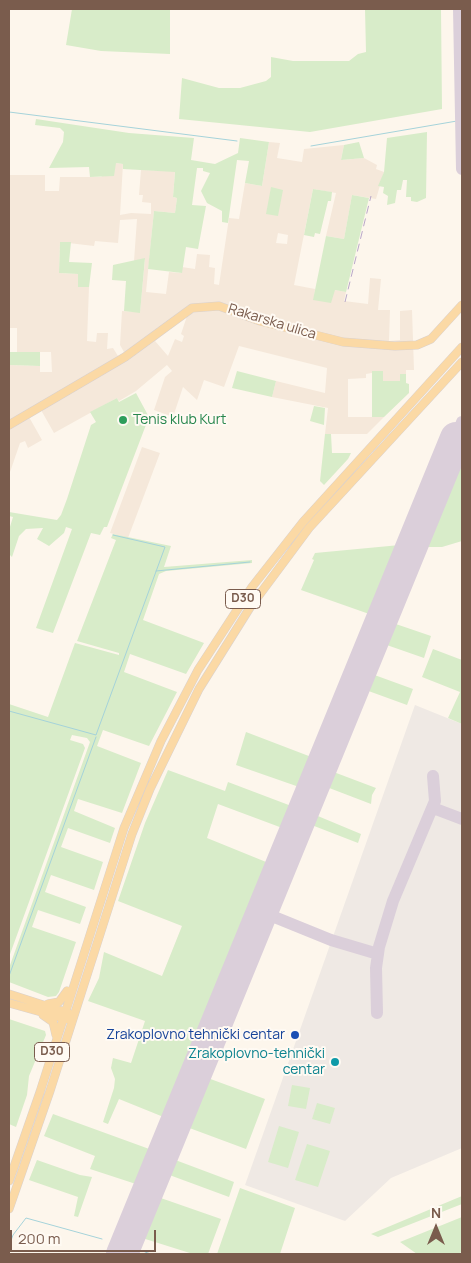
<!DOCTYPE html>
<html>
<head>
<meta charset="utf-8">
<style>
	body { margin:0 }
	#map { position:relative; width:471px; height:1263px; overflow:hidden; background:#fdf6ec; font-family:Manrope,sans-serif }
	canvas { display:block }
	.frame { position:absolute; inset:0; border:10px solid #7a5c4d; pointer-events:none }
	.north { position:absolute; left:411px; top:1203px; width:50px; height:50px; -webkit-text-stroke:4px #fffaf3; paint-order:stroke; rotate:0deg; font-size:14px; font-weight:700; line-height:20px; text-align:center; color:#7a5c4d }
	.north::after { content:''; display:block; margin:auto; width:18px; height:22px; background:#7a5c4d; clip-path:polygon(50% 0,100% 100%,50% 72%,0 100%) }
	.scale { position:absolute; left:10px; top:1230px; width:146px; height:22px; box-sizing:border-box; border:2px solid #7a5c4d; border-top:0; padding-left:6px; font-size:15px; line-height:18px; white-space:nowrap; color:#7a5c4d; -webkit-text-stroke:4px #fffaf3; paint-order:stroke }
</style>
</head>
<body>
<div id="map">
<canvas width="471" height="1263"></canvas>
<div class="frame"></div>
<div class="north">N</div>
<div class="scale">200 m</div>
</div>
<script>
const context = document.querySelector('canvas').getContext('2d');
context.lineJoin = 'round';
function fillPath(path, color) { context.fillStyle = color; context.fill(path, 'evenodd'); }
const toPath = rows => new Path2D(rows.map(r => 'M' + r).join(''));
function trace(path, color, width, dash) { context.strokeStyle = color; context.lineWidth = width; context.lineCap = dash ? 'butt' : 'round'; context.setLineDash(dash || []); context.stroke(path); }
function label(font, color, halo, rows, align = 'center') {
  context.font = font + ' Manrope,sans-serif'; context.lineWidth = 4; context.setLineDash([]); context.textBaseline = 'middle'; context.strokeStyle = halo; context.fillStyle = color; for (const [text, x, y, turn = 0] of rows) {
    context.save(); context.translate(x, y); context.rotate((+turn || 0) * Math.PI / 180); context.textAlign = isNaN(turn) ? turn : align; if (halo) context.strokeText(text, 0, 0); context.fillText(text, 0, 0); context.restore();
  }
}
const residential = toPath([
	[269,142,280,143,277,158,302,162,304,149,344,145,341,160,364,158,377,165,376,169,384,172,376,199,352,195,344,239,326,236,336,193,313,189,294,285,315,289,314,300,335,290,346,292,344,301,368,304,370,278,381,279,378,310,390,310,389,341,400,340,400,311,412,310,414,370,406,370,406,374,400,374,400,381,383,381,383,371,366,374,366,378,348,379,348,417,384,417,367,434,325,434,328,408,272,397,276,381,325,393,327,368,239,346,224,387,204,380,197,400,183,387,173,417,154,410,165,377,172,371,167,365,136,391,119,401,117,398,54,433,41,410,29,417,42,440,28,448,25,441,20,443,9,475,9,365,40,366,40,372,52,372,51,352,17,352,17,328,9,328,9,175,45,175,45,191,59,191,60,177,101,177,116,163,123,164,120,215,131,213,151,214,151,203,142,202,143,195,139,195,141,170,175,171,173,197,177,198,175,213,154,211,146,292,166,294,169,272,181,273,182,267,195,269,197,254,210,255,209,267,215,268,214,284,219,285,229,218,239,219,245,183,262,186],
	[137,219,134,261,145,259,140,312,122,311,120,345,124,352,118,356,113,348,107,349,108,333,97,333,96,342,87,341,89,287,78,287,78,274,59,273,60,242,94,246,95,241,118,243,120,220],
	[278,233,288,235,287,244,276,243],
	[187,316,181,334,184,336,182,342,175,339,168,356,155,341],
	[142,447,160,453,128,538,110,533]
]);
const industrial = toPath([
	[415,705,462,724,462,1148,391,1178,345,1221,245,1185]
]);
const green = toPath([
	[72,9,170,9,170,54,101,51,66,45],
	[365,9,441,9,442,109,310,132,179,119,182,78,219,88,240,88,266,81,271,77,271,57,293,61,349,61,358,54,366,52],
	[36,119,129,133,194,138,191,160,215,164,238,153,240,138,269,142,262,186,245,183,249,161,237,160,228,223,222,222,222,211,207,203,201,191,210,173,203,171,203,168,197,168,192,205,206,206,198,249,186,247,182,273,148,269,154,211,175,213,177,198,173,197,175,172,123,169,123,164,116,163,114,176,90,177,89,167,49,168,63,142,64,132,60,128,35,125],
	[427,132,426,198,417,202,411,201,411,197,406,197,407,180,403,180,401,190,397,190,395,203,387,205,388,196,383,193,384,187,378,186,384,172,387,138],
	[359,142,364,158,341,160,344,145],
	[271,187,283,190,278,216,266,214],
	[313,189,332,192,331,201,328,201,320,234,315,233,314,237,304,235],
	[352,195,369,198,346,292,335,290,331,303,313,300,326,236,344,239],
	[60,242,71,242,69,262,92,263,89,287,78,287,78,274,59,273],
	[145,258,140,313,124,311,126,281,112,280,113,265],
	[9,352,40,352,40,366,9,365],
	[237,371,276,381,272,397,232,388],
	[372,371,383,371,383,381,400,381,400,374,406,374,406,383,409,384,409,393,384,417,372,417],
	[136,393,149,417,107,527,104,527,100,535,91,533,53,633,36,628,72,529,66,527,64,533,49,546,37,539,43,528,26,529,19,536,12,557,9,554,9,530,13,517,9,516,9,512,57,520,61,515,67,499,91,425,96,422,90,412,117,398,119,402],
	[314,406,325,408,324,425,310,421],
	[325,434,331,434,332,453,351,453,348,459,324,485,320,481],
	[462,449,462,541,442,547,422,547],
	[113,534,171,546,164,567,252,560,252,563,166,571,159,574,143,620,204,643,186,674,130,654,124,672,177,692,149,746,103,730,97,746,141,763,122,813,78,799,74,811,115,828,110,843,68,828,61,847,103,862,94,890,51,875,45,892,86,907,80,924,38,910,32,927,76,942,59,992,56,996,48,997,9,982,9,968,90,742,87,738,72,735,70,740,83,744,85,748,9,957,9,704,48,717,75,643,119,655,119,653,77,641,116,540,111,538],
	[400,545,372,615,301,590,314,560,312,559,315,553],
	[390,622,431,636,424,658,381,643],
	[433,649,462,660,462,724,448,718,460,692,422,677],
	[369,673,413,689,407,705,363,689],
	[246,732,314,758,302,788,236,765],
	[168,770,225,791,228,782,294,807,285,829,218,804,207,838,271,864,166,1118,119,1099,108,1124,103,1122,114,1088,115,1079,111,1068,113,1058,131,1063,145,1021,88,1001,99,978,104,952,162,976,182,926,118,901,145,823],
	[331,771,376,788,372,795,371,804,324,786],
	[313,814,361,834,358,843,309,824],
	[9,1019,45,1031,46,1035,29,1076,27,1095,16,1127,9,1124],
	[205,1077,265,1099,246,1149,184,1126],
	[292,1085,310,1088,306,1109,288,1106],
	[317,1103,335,1108,330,1124,312,1119],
	[53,1114,152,1150,139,1185,90,1169,95,1156,44,1136],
	[279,1126,299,1132,288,1168,268,1162],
	[307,1144,330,1151,318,1187,295,1180],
	[170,1158,234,1182,229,1197,164,1173],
	[37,1160,80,1175,92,1177,78,1217,74,1216,78,1197,29,1180],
	[240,1188,295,1208,280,1254,217,1254],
	[155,1196,221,1219,208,1254,193,1254,139,1237],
	[462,1196,462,1204,378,1237,371,1234],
	[462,1217,462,1252,457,1254,417,1254,400,1242]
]);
const stream = toPath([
	[9,112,237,141],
	[311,146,457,121],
	[156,571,250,562],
	[9,711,96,735,165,547,113,535],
	[9,976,96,737],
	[9,1246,13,1235,26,1218,102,1239],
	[145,1252,151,1254]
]);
const taxiway = toPath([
	[459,9,462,169],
	[456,438,462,422],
	[433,808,462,819],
	[262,912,331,940,378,954],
	[377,1013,376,968,379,947,393,901,435,801,433,776]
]);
const runway = toPath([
	[122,1254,456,438]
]);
const major = toPath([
	[9,425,125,357,192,308,219,306,260,321,343,342,395,346,417,345,431,339,462,305],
	[9,994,68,1013],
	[9,1003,66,1019],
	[48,1004,59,1002,67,991],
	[43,1015,53,1022,56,1035],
	[9,1181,40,1092,124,828,161,741,198,670,252,587,303,522,462,347],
	[9,1209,50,1091,132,834,150,789,199,689,251,606,309,528,462,362]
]);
const rail = toPath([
	[345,302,371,196]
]);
const markers = [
	[123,420,5,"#2e9e5b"],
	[295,1035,5,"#1a4fb4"],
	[335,1062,5,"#0f9aa8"]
];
const shields = [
	[243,599,35],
	[52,1052,35]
];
const shieldNames = [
	["D30",243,599],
	["D30",52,1052]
];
const streetNames = [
	["Rakarska ulica",272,322,17]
];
const leisureNames = [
	["Tenis klub Kurt",133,420]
];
const transitNames = [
	["Zrakoplovno tehnički centar",285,1035]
];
const cultureNames = [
	["Zrakoplovno-tehnički",325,1054],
	["centar",325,1070]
];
fillPath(residential, '#f5e8da');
fillPath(industrial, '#efe9e4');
fillPath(green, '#d8ecc9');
trace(stream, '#a5d3da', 1);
trace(taxiway, '#dbcfda', 12);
trace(runway, '#dbcfda', 32);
trace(major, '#dad1cd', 9);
trace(major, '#fbd9a5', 8);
trace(rail, '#b9a8c9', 1, [8, 5]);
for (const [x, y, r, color] of markers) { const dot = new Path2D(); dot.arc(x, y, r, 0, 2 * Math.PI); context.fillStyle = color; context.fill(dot); trace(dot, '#fffaf3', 2); }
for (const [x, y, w] of shields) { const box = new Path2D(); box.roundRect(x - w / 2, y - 9.5, w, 19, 4); context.fillStyle = '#fffaf3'; context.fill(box); trace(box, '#7a5c4d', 1); }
label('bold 12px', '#7a5c4d', null, shieldNames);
label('14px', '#7a5c4d', '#fffaf3', streetNames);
label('14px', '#27864d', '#fffaf3', leisureNames, 'left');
label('14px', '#164399', '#fffaf3', transitNames, 'right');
label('14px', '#0d838f', '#fffaf3', cultureNames, 'right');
</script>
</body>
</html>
